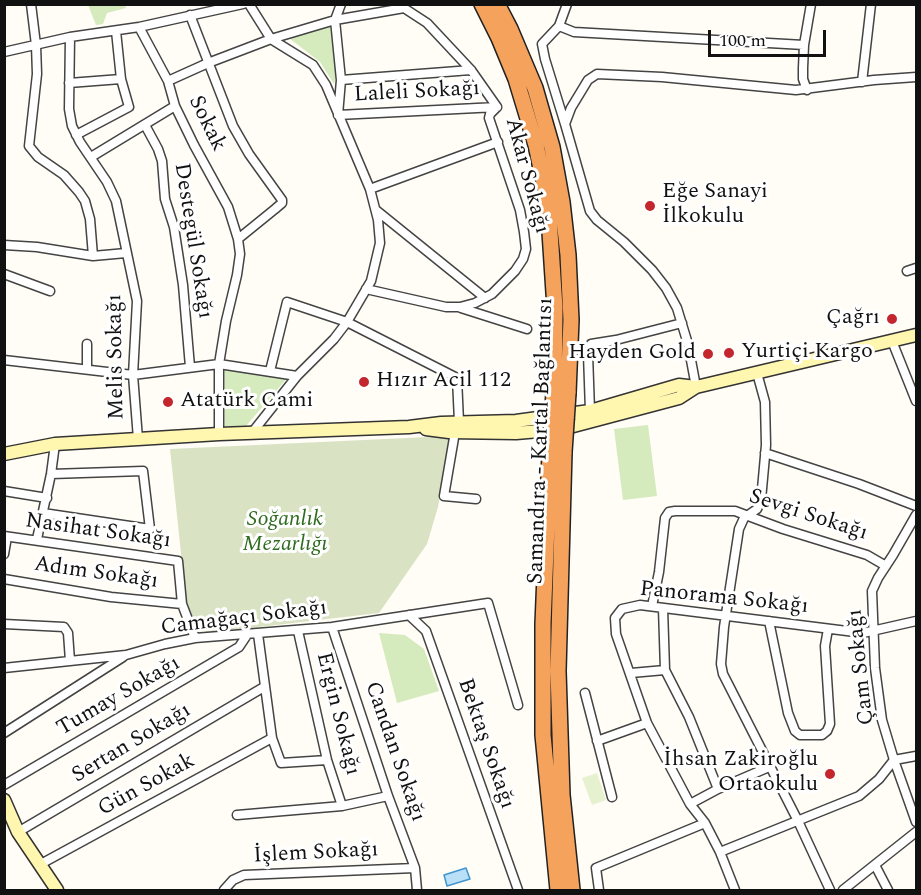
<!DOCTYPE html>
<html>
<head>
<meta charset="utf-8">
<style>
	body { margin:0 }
	#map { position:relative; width:921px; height:895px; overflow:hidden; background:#fffdf5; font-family:Spectral,serif }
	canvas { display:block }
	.frame { position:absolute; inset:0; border:6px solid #111; pointer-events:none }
	.scale { position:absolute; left:708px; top:30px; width:118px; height:27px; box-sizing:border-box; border:3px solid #111; border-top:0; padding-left:8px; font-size:18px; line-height:21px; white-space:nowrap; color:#111; -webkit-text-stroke:4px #fff; paint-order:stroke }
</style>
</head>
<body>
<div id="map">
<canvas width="921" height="895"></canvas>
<div class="frame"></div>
<div class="scale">100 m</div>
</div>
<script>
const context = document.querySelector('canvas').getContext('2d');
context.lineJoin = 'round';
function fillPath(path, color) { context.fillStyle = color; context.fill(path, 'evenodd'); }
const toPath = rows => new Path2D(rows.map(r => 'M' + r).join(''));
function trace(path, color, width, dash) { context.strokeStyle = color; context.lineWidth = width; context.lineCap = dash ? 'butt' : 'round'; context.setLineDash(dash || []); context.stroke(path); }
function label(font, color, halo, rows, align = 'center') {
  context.font = font + ' Spectral,serif'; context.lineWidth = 6; context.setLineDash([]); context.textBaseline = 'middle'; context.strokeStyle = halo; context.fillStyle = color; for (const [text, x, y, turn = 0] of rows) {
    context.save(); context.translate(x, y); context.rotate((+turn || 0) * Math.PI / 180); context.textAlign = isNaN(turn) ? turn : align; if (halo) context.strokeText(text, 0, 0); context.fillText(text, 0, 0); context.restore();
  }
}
const green = toPath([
	[88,5,125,5,126,8,107,13,103,24,96,25],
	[330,26,336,76,334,84,320,62,289,38],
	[225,370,289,376,246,426,225,426],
	[648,425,657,496,623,500,614,429],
	[379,633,405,635,424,649,439,691,397,703]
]);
const cemetery = toPath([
	[450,436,438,507,427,544,379,613,199,634,192,627,186,601,170,449]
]);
const pitch = toPath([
	[597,773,606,800,592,805,582,778]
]);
const water = toPath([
	[466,868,470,879,447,886,444,875,466,868]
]);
const street = toPath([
	[31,4,36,45,37,74,29,146,38,157,64,175,79,192,85,201,90,219,93,256],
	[249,4,271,39,313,65,326,85,370,189,378,220,380,243,371,281,347,322,334,339,297,376,251,434],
	[341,4,335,20,341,80,338,115,497,107],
	[190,15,233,126,249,154,282,200,282,203,275,209,238,239],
	[559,26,574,32,804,45],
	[139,27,168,81,175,106,194,145,228,207,238,239,240,254,237,275,226,321,219,364,219,434],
	[70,37,69,109,72,126,80,142,107,182,116,201,137,301,133,375,138,439],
	[4,52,70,37,139,27,243,4],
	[341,80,471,70],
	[168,81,208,63,271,39,335,20,404,8,427,23,471,70,497,107],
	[862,82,871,4],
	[69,83,121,79],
	[807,90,803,79,803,68,804,45,811,4],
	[565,124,545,59,542,44,559,26,567,4],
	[145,125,158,149,162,161,165,199,174,227,183,285,190,367],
	[76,135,129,107,121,79,116,31],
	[91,157,175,106],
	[370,189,498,142],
	[376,210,485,298],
	[4,245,37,247,93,256,126,253],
	[907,271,916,268],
	[4,274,50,291],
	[366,289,446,307,460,307,475,303,492,294,515,271,523,259,526,249,524,232,520,210,489,118,490,114,497,107],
	[461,308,527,329],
	[892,341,916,401],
	[87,344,87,368],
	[4,360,133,375,219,364,297,376],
	[270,371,287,302,347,322,457,378,459,422],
	[757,373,765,402,766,445,761,500,757,509,744,518,739,529,724,627,721,664,723,674,798,821,830,890],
	[696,387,688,344,677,308,666,288,652,270,624,242,597,220,590,211,565,124,571,108,588,80,597,74,662,77,796,90,874,80,916,77],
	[590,411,588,354,591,344,616,340,682,323],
	[455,432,444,496,476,499],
	[765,453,859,484,916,506],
	[4,491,47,498],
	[43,513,150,529,143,471,51,474],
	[916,515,893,555,878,578,872,591,875,668,882,720,894,760,916,822],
	[4,536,178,561,182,604,195,638],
	[37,539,51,474,55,444],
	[4,554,7,537],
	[4,579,111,597,182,604],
	[652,606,659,572,665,518,669,512,675,511,735,511,783,529,867,555,886,566],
	[663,608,665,670,689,717,718,789],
	[409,615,426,631,518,890],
	[769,621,788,713,795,731,800,735,822,735,827,731,830,724,825,646,828,629],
	[4,624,64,627,68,633,70,661],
	[332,627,388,796,415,868,417,890],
	[298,631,327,760,342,806],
	[258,634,272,738,281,763,327,760],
	[4,668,126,655,165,644,195,638,332,627,488,603,518,705],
	[631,673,665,670],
	[585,693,612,797],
	[4,733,123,657],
	[597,741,647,723],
	[4,785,239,647,247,635],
	[690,804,718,789,769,767],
	[237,815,342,806,388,796],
	[18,832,264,687],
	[720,852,859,796,879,779,894,760,916,756],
	[39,865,272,738],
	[875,865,888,890],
	[224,890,233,880,244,875,415,868],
	[599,890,596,868,705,823],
	[735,890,720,852,705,823,690,804,647,723,616,634,615,618,622,609,640,605,863,633,916,621],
	[843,890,916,832]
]);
const secondary = toPath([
	[426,429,449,432,516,433,562,429,679,398,696,387],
	[4,454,55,444,138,439,219,434,409,427,441,423,516,421,590,411,679,385,696,387,916,335],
	[4,800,18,832,57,890]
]);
const highway = toPath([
	[482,4,499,38,516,79,536,145,548,202,555,308,554,392],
	[497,4,510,29,535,88,552,147,562,202,568,255,571,320,568,393],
	[550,452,543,624,543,735,558,890],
	[564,452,558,671,562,795,572,890]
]);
const highwayBridge = toPath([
	[550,452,554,392],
	[564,452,568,393]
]);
const markers = [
	[650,206,6,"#c4262e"],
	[892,319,6,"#c4262e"],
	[729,353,6,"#c4262e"],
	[708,354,6,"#c4262e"],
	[364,382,6,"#c4262e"],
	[168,402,6,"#c4262e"],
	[830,774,6,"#c4262e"]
];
const streetNames = [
	["Laleli Sokağı",417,93,-3],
	["Sokak",206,124,64],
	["Akar Sokağı",526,176,75],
	["Destegül Sokağı",192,241,81],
	["Melis Sokağı",117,357,-91],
	["Samandıra - Kartal Bağlantısı",542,441,-88],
	["Sevgi Sokağı",808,516,18],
	["Nasihat Sokağı",98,532,8],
	["Adım Sokağı",96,574,8],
	["Panorama Sokağı",724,599,6],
	["Camağaçı Sokağı",244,619,-7],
	["Çam Sokağı",862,667,-96],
	["Tumay Sokağı",119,697,-30],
	["Ergin Sokağı",337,714,76],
	["Sertan Sokağı",132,744,-31],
	["Bektaş Sokağı",485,744,71],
	["Candan Sokağı",394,752,71],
	["Gün Sokak",147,786,-29],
	["İşlem Sokağı",316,854,-3]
];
const poiNames = [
	["Eğe Sanayi",662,193],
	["İlkokulu",662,218],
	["Çağrı",880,319,"right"],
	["Yurtiçi Kargo",741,353],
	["Hayden Gold",696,354,"right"],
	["Hızır Acil 112",376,382],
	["Atatürk Cami",180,402],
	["İhsan Zakiroğlu",818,761,"right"],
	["Ortaokulu",818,786,"right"]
];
const parkNames = [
	["Soğanlık",285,521],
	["Mezarlığı",285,546]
];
fillPath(green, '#d5ebbd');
fillPath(cemetery, '#d9e3c4');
fillPath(pitch, '#e6f2cf');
fillPath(water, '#b9e0f7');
trace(water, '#3f96cf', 1.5);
trace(street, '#444', 11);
trace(secondary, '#333', 15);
trace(highway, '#222', 18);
trace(street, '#fff', 8);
trace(secondary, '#fff6b0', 12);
trace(highway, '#f5a25d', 15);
trace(highwayBridge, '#222', 18, []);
trace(highwayBridge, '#f5a25d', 15);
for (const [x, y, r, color] of markers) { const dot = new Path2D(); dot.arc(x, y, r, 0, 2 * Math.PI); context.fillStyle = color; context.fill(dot); trace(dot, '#fff', 2); }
label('22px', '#111', '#fff', streetNames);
label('22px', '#111', '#fff', poiNames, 'left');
label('italic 22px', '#2f6b1f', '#fff', parkNames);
</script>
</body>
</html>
